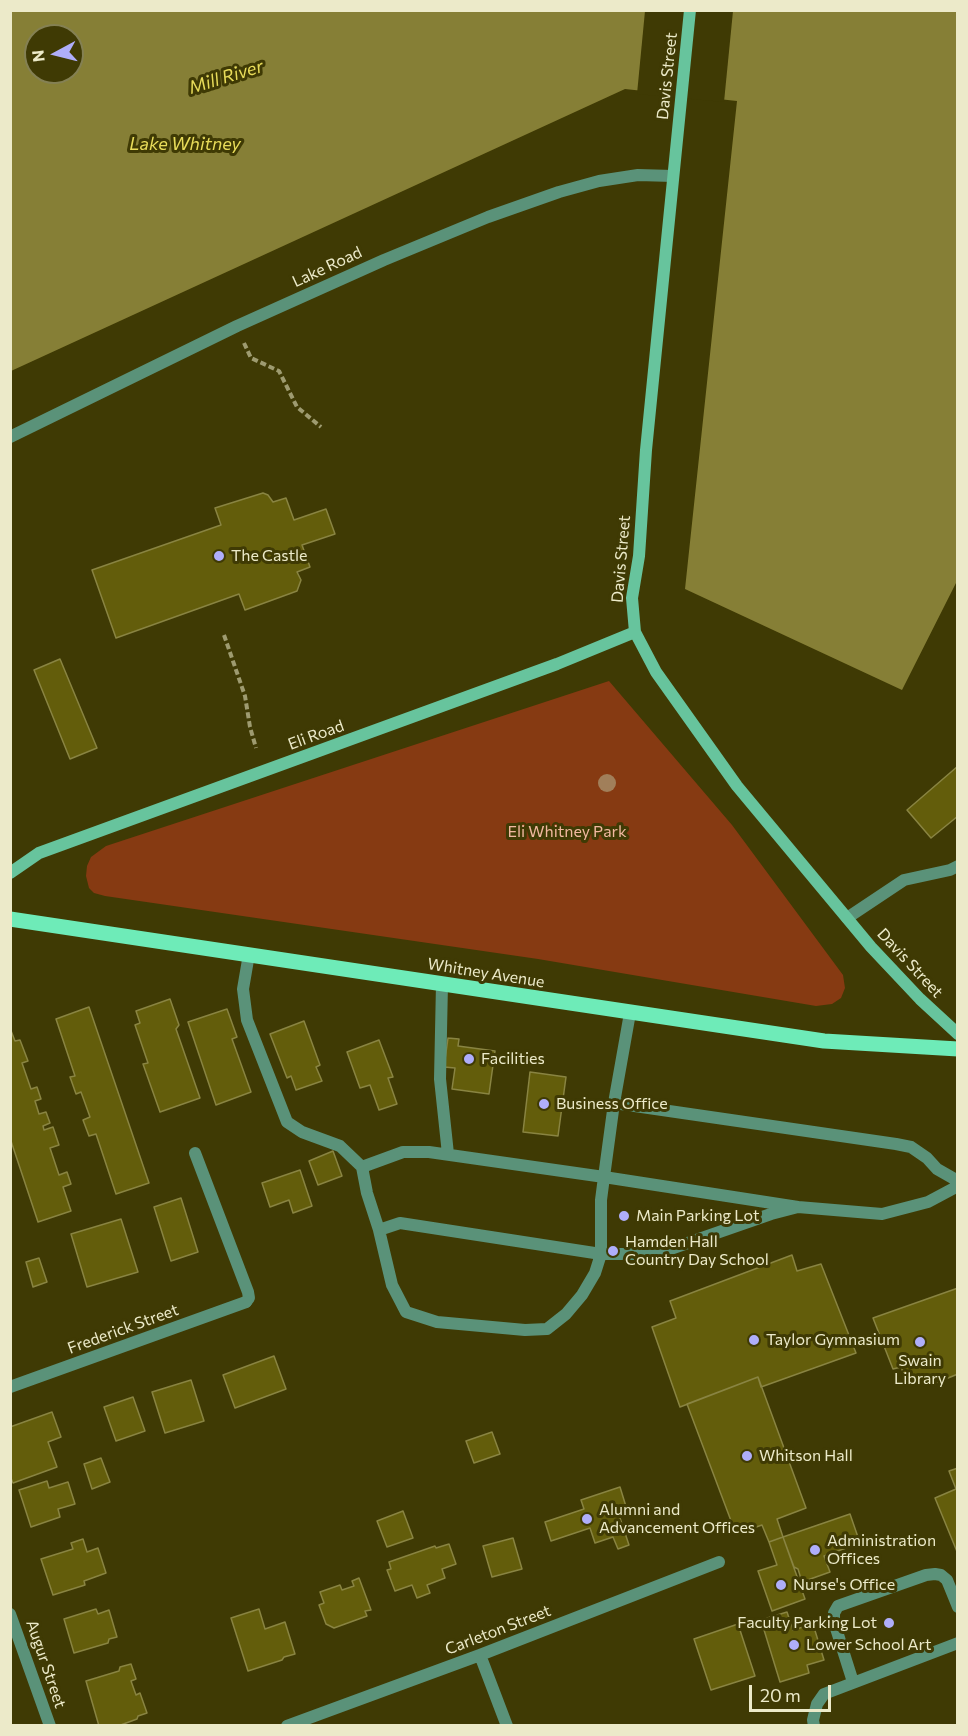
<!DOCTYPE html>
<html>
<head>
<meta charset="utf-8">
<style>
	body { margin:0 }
	#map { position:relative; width:968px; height:1736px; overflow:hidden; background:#3f3a04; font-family:Commissioner,sans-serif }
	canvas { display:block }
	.frame { position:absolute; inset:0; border:12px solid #eceac9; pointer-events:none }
	.north { position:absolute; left:24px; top:24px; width:60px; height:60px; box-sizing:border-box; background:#3f3a04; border:2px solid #848053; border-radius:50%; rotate:263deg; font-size:16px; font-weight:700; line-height:24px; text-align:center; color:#eceac9 }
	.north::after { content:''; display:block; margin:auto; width:21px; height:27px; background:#afaefa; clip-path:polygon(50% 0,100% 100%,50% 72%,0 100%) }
	.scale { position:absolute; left:749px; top:1685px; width:82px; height:27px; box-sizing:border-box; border:3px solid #eceac9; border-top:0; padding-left:8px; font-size:18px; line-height:21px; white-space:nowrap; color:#eceac9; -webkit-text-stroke:4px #3f3a04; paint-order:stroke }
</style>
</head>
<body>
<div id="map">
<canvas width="968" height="1736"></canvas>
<div class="frame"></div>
<div class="north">N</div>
<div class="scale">20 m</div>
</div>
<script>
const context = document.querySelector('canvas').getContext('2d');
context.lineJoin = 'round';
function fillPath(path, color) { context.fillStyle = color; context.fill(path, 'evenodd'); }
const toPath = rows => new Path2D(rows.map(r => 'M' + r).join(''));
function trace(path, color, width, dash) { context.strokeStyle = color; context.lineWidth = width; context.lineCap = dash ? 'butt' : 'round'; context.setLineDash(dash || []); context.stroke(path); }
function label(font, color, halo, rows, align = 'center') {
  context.font = font + ' Commissioner,sans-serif'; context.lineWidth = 6; context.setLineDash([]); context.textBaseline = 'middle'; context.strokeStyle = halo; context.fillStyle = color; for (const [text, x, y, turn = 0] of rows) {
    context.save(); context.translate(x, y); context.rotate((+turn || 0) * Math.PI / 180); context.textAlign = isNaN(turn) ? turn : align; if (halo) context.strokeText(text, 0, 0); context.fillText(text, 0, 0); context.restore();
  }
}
const green = toPath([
	[609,681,732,825,843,975,845,988,841,998,832,1004,816,1006,538,959,105,896,94,893,89,888,86,876,87,866,91,857,106,846]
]);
const water = toPath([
	[10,11,957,11,957,581,902,690,685,589,737,101,625,89,11,371],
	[36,36,72,36,72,72,36,72]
]);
const pier = toPath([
	[645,11,733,11,724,102,637,94]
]);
const building = toPath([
	[263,493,268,495,273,502,286,498,294,520,326,509,335,534,302,545,310,567,297,572,301,580,297,591,245,610,239,594,116,638,92,570,221,525,215,508,263,493],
	[60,659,97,748,70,759,34,670,60,659],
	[958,766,958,816,931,838,907,810,958,766],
	[170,999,179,1025,176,1029,200,1098,160,1112,143,1064,148,1063,135,1025,140,1023,136,1011,170,999],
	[89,1007,149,1183,116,1194,96,1134,89,1136,83,1120,90,1117,81,1092,76,1094,70,1077,75,1076,56,1019,89,1007],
	[227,1009,237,1037,232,1039,251,1092,216,1105,188,1022,227,1009],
	[304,1021,320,1065,316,1067,322,1081,296,1090,291,1076,287,1078,270,1034,304,1021],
	[10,1028,15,1041,20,1040,28,1061,22,1063,31,1089,37,1087,41,1099,35,1101,39,1114,46,1112,50,1123,43,1126,44,1130,53,1127,59,1145,50,1148,59,1175,67,1172,71,1184,63,1187,71,1211,38,1222,10,1138,10,1028],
	[448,1038,459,1039,458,1046,495,1051,489,1094,452,1089,455,1068,444,1067,448,1038],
	[379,1040,393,1077,388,1078,397,1104,379,1110,370,1085,360,1088,347,1052,379,1040],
	[530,1072,566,1077,558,1136,523,1132,530,1072],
	[333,1151,342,1176,318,1185,309,1161,333,1151],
	[300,1170,312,1206,293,1213,289,1200,270,1207,262,1183,300,1170],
	[181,1198,198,1252,171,1261,154,1207,181,1198],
	[121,1219,138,1272,87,1287,71,1234,121,1219],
	[792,1255,797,1271,821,1264,856,1353,761,1387,758,1377,680,1407,652,1327,676,1318,670,1301,792,1255],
	[39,1258,47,1282,33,1287,26,1262,39,1258],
	[958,1288,958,1374,933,1384,928,1375,908,1384,901,1367,893,1369,873,1318,958,1288],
	[274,1356,286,1389,235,1408,223,1375,274,1356],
	[758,1377,806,1508,777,1519,783,1537,769,1542,762,1525,736,1534,687,1404,758,1377],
	[191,1380,204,1421,165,1433,152,1392,191,1380],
	[133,1397,145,1431,116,1441,104,1407,133,1397],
	[52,1412,61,1437,48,1442,57,1467,13,1483,10,1476,10,1427,52,1412],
	[492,1432,500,1454,474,1463,466,1441,492,1432],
	[101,1458,110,1482,92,1489,84,1464,101,1458],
	[958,1468,958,1554,935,1498,956,1489,949,1471,958,1468],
	[47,1481,49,1488,68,1482,75,1504,58,1509,60,1517,31,1527,19,1490,47,1481],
	[620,1487,628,1513,619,1515,629,1545,618,1549,613,1537,595,1543,590,1528,551,1541,545,1522,584,1509,581,1500,620,1487],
	[403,1511,413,1538,387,1547,377,1521,403,1511],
	[850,1514,860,1543,824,1556,830,1572,802,1582,798,1569,794,1567,783,1537,850,1514],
	[783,1537,805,1599,772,1611,758,1571,777,1565,769,1542,783,1537],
	[513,1538,522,1569,492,1577,483,1546,513,1538],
	[83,1539,87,1552,98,1548,106,1573,84,1581,85,1585,53,1595,41,1559,73,1549,71,1543,83,1539],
	[449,1544,456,1564,442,1569,445,1578,427,1585,430,1593,417,1598,412,1585,395,1591,387,1570,391,1569,389,1562,435,1546,436,1548,449,1544],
	[359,1578,371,1610,365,1611,367,1616,334,1628,326,1624,319,1605,324,1603,320,1592,340,1585,342,1590,354,1586,352,1581,359,1578],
	[96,1609,98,1614,109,1610,117,1637,109,1639,108,1643,74,1653,64,1619,96,1609],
	[259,1609,265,1629,285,1622,295,1654,284,1657,282,1660,248,1671,231,1618,259,1609],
	[787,1612,793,1630,813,1624,824,1660,807,1665,809,1673,780,1682,761,1620,787,1612],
	[738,1624,755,1676,711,1690,694,1639,738,1624],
	[131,1664,136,1679,131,1681,136,1695,140,1693,147,1713,138,1716,137,1719,118,1726,99,1726,86,1681,119,1671,120,1667,131,1664]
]);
const path = toPath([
	[244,343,251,358,279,371,297,407,321,427],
	[224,635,245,696,250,727,256,748]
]);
const service = toPath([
	[847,918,904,880,950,870,958,866],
	[249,954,243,989,247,1020,287,1122,302,1132,340,1146,362,1167],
	[442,984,440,1079,448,1154],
	[614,1103,630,1013],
	[195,1153,248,1292,249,1298,246,1302],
	[798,1207,604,1177,429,1152,403,1152,362,1167,367,1193,379,1230,392,1285,406,1312,437,1322,525,1330,547,1329,566,1314,582,1295,595,1273,601,1254,601,1200,604,1177,614,1103,896,1144,911,1147,927,1158,937,1169,958,1181],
	[379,1230,400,1223,601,1254,656,1254,771,1214,798,1207,882,1214,928,1202,958,1186],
	[853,1682,834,1622,834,1613,838,1606,926,1575,935,1574,941,1575,947,1580,958,1607],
	[814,1726,813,1720,817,1704,824,1694,958,1643]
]);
const minor = toPath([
	[10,437,237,326,384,260,488,217,559,192,599,181,638,175,673,176],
	[10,1387,246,1302],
	[10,1614,50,1726],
	[480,1655,507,1726],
	[287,1726,480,1655,719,1562]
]);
const secondary = toPath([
	[690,10,646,450,639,556,632,598,635,632,656,672,737,786,871,947,920,999,958,1034],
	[10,873,39,853,557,664,635,632]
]);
const primary = toPath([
	[10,919,824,1041,958,1049]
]);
const trees = [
	[607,783]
];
const markers = [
	[219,556,6,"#afaefa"],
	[469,1059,6,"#afaefa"],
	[544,1104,6,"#afaefa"],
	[624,1216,6,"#afaefa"],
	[613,1251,6,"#afaefa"],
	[754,1340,6,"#afaefa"],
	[920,1342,6,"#afaefa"],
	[747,1456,6,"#afaefa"],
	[587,1519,6,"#afaefa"],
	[815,1550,6,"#afaefa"],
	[781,1585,6,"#afaefa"],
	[889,1623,6,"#afaefa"],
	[794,1645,6,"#afaefa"]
];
const streetNames = [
	["Davis Street",667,76,-84],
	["Lake Road",327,267,-25],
	["Davis Street",621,559,-85],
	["Eli Road",316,735,-20],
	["Davis Street",910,963,47],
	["Whitney Avenue",486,973,9],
	["Frederick Street",123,1329,-20],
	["Carleton Street",498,1630,-21],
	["Augur Street",46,1664,71]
];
const poiNames = [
	["The Castle",231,556],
	["Facilities",481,1059],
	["Business Office",556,1104],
	["Main Parking Lot",636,1216],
	["Hamden Hall",625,1242],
	["Country Day School",625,1260],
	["Taylor Gymnasium",766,1340],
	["Swain",920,1361,"center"],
	["Library",920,1379,"center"],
	["Whitson Hall",759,1456],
	["Alumni and",599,1510],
	["Advancement Offices",599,1528],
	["Administration",827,1541],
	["Offices",827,1559],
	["Nurse's Office",793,1585],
	["Faculty Parking Lot",877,1623,"right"],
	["Lower School Art",806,1645]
];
const parkNames = [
	["Eli Whitney Park",567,832]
];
const waterNames = [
	["Mill River",226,77,-17],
	["Lake Whitney",185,144]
];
fillPath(green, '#863a12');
fillPath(water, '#867f36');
fillPath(pier, '#3f3a04');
fillPath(building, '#635d0b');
trace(building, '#898442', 1.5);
trace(path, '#9e9b70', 4, [6, 3]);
trace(service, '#5a9279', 12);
trace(minor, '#5a9279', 12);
trace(secondary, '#67c49d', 12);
trace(primary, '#6eebb8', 15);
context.fillStyle = '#a17f5a';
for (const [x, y] of trees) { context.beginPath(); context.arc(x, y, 9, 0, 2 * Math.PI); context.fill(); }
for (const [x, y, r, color] of markers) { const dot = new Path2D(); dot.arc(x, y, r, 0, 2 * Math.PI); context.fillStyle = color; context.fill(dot); trace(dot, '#3f3a04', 2); }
label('16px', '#eceac9', '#3f3a04', streetNames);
label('16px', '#eceac9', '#3f3a04', poiNames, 'left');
label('16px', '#f2b8a0', '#3f3a04', parkNames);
label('italic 18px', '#e8dc5a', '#3f3a04', waterNames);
</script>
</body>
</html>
